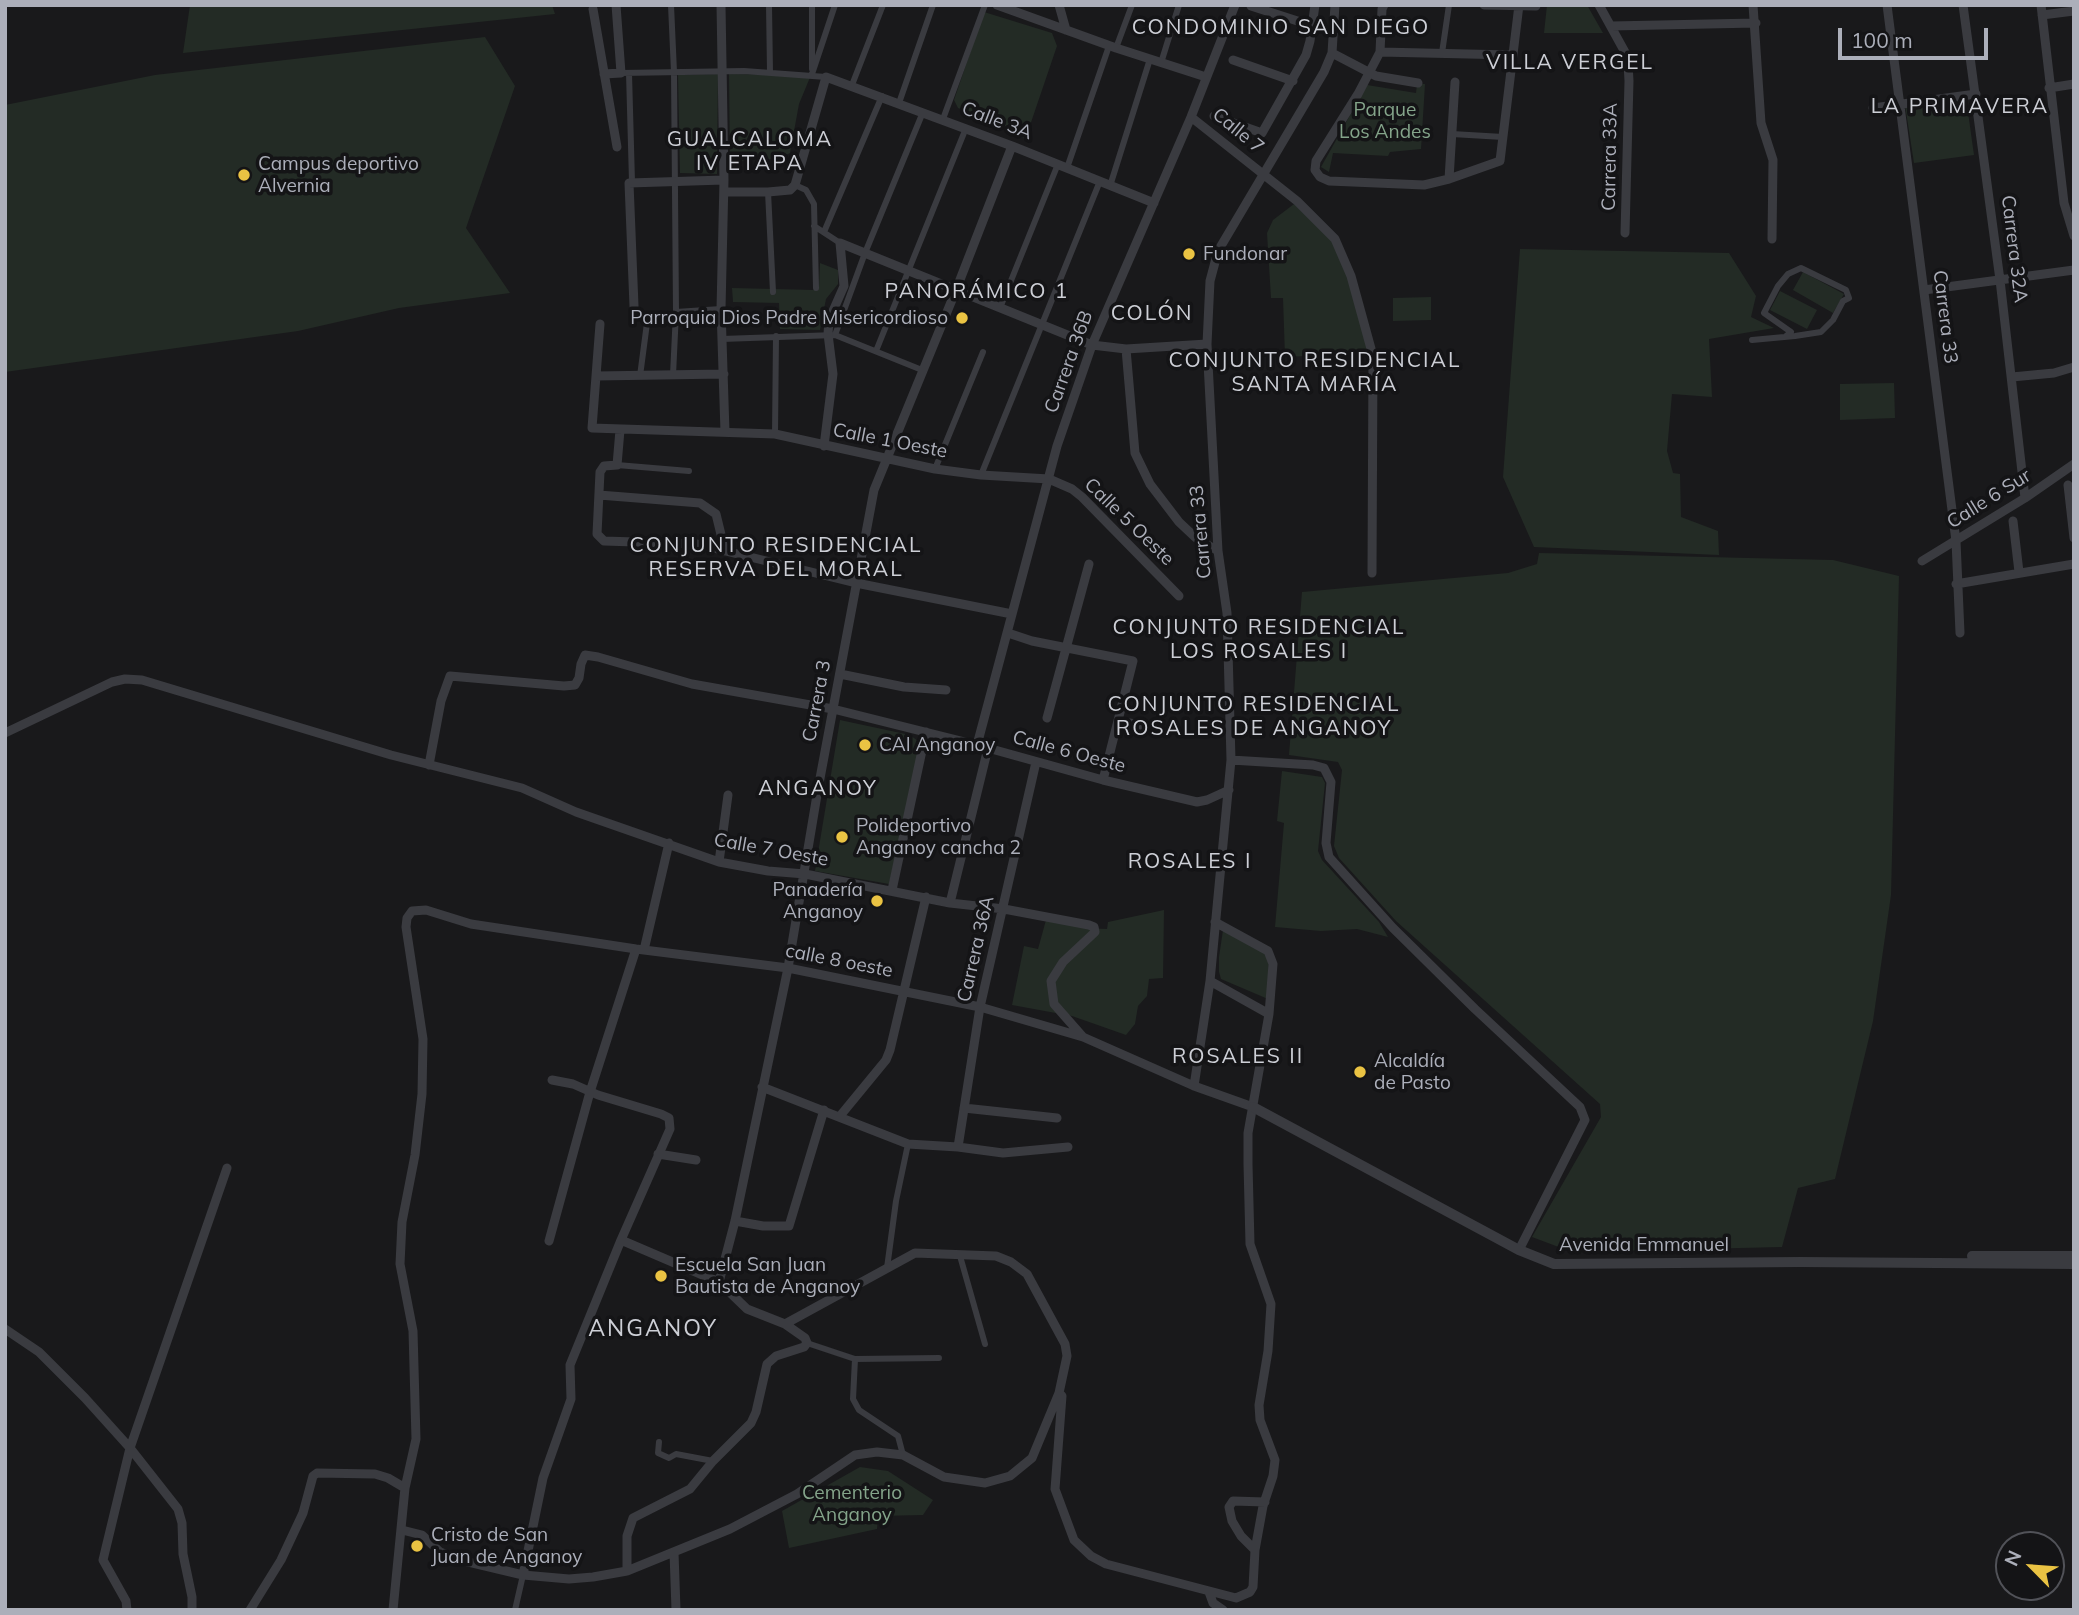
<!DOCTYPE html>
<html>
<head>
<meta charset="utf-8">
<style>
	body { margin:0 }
	#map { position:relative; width:2079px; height:1615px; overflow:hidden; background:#19191b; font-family:Mulish,sans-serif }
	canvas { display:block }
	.frame { position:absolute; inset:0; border:7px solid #acafba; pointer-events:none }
	.north { position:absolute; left:1995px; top:1531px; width:70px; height:70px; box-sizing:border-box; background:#141416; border:2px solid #515258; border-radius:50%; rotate:295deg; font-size:19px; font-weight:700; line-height:28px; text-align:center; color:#acafba }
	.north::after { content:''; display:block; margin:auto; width:24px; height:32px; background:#eac343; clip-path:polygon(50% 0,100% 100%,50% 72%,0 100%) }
	.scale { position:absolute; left:1838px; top:28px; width:150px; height:32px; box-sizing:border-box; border:4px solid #acafba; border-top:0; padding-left:9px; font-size:21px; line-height:24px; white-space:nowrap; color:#acafba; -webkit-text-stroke:5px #141416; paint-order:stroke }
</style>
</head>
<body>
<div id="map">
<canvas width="2079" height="1615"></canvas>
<div class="frame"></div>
<div class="north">N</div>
<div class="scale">100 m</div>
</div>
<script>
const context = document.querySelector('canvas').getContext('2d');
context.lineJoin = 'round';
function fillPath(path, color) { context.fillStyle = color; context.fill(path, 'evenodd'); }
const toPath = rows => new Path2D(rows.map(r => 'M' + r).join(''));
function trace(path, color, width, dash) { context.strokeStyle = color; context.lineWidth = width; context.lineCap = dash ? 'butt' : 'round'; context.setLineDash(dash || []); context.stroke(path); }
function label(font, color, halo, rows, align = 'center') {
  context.font = font + ' Mulish,sans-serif'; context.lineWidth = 7; context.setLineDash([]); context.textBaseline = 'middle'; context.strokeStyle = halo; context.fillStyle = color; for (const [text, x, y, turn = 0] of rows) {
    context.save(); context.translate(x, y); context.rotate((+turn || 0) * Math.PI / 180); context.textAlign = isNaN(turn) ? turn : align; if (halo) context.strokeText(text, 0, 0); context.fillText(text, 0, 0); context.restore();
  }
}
const green = toPath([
	[190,5,552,5,555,14,183,53],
	[1547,5,1587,5,1603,33,1544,33],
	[984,12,1052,33,1057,46,1025,140,1017,131,958,108,954,100],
	[485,37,515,86,466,228,510,293,399,308,298,331,5,372,5,105,155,75],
	[718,74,717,174,680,173,678,75],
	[729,74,811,75,799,104,790,153,778,159,730,161],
	[1417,84,1425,84,1421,149,1390,152,1388,156,1333,153,1329,172,1321,167,1367,85,1416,93],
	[1966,98,1974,155,1914,163,1905,105],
	[1294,204,1331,239,1347,275,1369,353,1285,357,1283,298,1271,298,1267,233,1273,220],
	[1520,249,1729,253,1756,296,1751,317,1774,328,1709,339,1712,397,1672,394,1667,451,1673,473,1680,474,1681,517,1718,531,1719,555,1534,547,1503,477],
	[820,263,838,270,838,284,826,299,820,330,780,329,779,303,733,302,732,288,815,290,819,287],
	[1803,272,1844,294,1833,313,1793,290],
	[1780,291,1817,310,1807,329,1770,310],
	[1431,297,1431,320,1393,321,1393,298],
	[1894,383,1895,418,1840,420,1840,384],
	[1539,553,1833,560,1899,576,1891,895,1873,1021,1835,1179,1798,1188,1782,1247,1572,1252,1532,1237,1601,1117,1600,1104,1396,921,1339,858,1334,846,1342,770,1338,762,1289,755,1302,592,1508,573,1537,564],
	[840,720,910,735,922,744,889,884,815,871],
	[1282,771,1322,777,1325,783,1318,851,1322,860,1379,922,1388,937,1357,929,1321,931,1275,927,1284,823,1277,821],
	[1164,910,1163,978,1149,979,1147,996,1138,1006,1135,1024,1126,1035,1072,1016,1012,1005,1024,946,1038,949,1046,920,1085,928,1107,929,1108,922],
	[1223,930,1266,952,1269,958,1268,999,1221,979,1219,972,1219,957],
	[860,1467,888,1471,933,1500,923,1515,878,1516,877,1529,789,1548,782,1511]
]);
const pedestrian = toPath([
	[671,5,674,72,676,312,673,375],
	[769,5,770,72],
	[1116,48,1132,5],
	[1442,53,1449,5],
	[1161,63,1179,5],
	[812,69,812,5],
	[621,73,744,71,826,77],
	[629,73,632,182],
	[812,74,835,5],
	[852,85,883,5],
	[899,103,933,5],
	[943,119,985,5],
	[1452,134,1503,137],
	[1067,168,1109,46],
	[795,185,806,190,814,204,816,288],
	[1110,186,1150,59],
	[768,192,773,292],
	[814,226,840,243],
	[824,232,882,96],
	[1000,308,1058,164],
	[676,312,721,309],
	[835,335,865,253,923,112],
	[722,339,835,335,922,370],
	[1752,340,1795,336,1821,332,1833,320,1843,301,1849,298,1846,290,1801,268,1788,274,1778,286,1764,313,1791,332,1786,336],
	[876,351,966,128],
	[640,376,647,323],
	[775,434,776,336],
	[617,465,689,471],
	[935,469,983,352],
	[981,475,1100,181],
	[960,1256,985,1344],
	[887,1268,896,1201,908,1144],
	[807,1343,855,1359,939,1358],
	[855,1359,853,1399,859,1410,898,1436,903,1455],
	[659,1442,658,1453,669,1458,676,1454,713,1461],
	[515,1610,523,1575]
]);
const minor = toPath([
	[721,5,724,180,721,309,725,432],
	[997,5,1116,48,1206,77],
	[1059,5,1066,30],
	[1384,5,1382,9,1380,52,1358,94,1316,161,1315,170,1320,177,1329,181,1424,185,1449,179,1500,161,1519,5],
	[1484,5,1536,6],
	[1599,5,1626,54,1628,63,1629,81,1625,233],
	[1753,5,1761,123,1773,160,1772,239],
	[1887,5,1956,541,1960,633],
	[1963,5,2000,280,2025,498],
	[2041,5,2064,203,2074,236],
	[1251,6,1313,26],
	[593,9,617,147],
	[2042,15,2074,11],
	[1611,26,1756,23],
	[1380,52,1512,55],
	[1332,53,1376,76,1418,83],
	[1233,60,1293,81],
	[604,74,621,73,616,5],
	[2049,88,2074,84],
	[1873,108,1976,94],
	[1214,116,1262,133,1306,55,1310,41,1315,5],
	[1191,117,1297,201,1335,239,1351,276,1373,356,1372,573],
	[1449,179,1455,82],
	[724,192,768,192,790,190,795,185,826,77,1012,146,1154,203],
	[1924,290,2074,270],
	[634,306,629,183,724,180],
	[600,324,592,428,775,434,935,469,981,475,1049,479,1072,489,1082,497,1179,596],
	[1126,349,1135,453,1150,484,1179,522,1196,538,1218,551],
	[596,376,724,374],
	[2012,377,2054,373,2074,367],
	[620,430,617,465,604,466,600,472,597,534,604,541,697,544,856,583,1012,614],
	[824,446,833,374,828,334,829,320,844,286,840,243,1092,345,1126,349,1207,344],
	[2068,485,2074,538],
	[599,495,700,503,716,514,725,551],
	[2013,521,2019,572],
	[1922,561,2025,498,2074,464],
	[1956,584,2074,564],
	[1008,633,1032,641,1133,661,1103,780],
	[840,674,904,687,946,690],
	[1047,718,1089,564],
	[1118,721,1152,727],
	[5,733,112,682,125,679,142,680,391,755,522,788,576,812,719,862,768,871,805,874,950,903,1004,909,1089,925,1094,927,1095,932,1063,962,1051,981,1054,1004,1083,1037],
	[977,745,1057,446,1092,345,1191,117,1235,5],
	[1231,760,1313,765,1324,768,1331,782,1326,843,1329,857,1393,928,1475,1009,1580,1107,1585,1120,1519,1250],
	[429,765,441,701,450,676,564,686,575,685,579,678,581,664,585,655,598,657,692,684,833,709,977,745,1103,780,1197,802,1207,800,1229,790],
	[719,862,728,795],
	[892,890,926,732],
	[950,903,988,748],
	[644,950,669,843],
	[1210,981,1269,1014],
	[1194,1086,1210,981,1231,760,1227,613,1218,551,1207,344,1210,281,1218,251,1324,72,1332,53,1335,5],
	[762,1087,908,1144,958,1147,1003,1153,1068,1147],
	[964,1108,1057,1118],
	[840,1116,886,1060,890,1050,926,897],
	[958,1147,980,1007,1036,762],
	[658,1154,696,1160],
	[735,1221,763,1226,789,1226,824,1110],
	[549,1241,590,1092,636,949],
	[719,1282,735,1221,788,968,818,789,874,490,956,290,1012,146],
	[5,1329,39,1352,85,1398,130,1448,178,1509,182,1523,183,1554,192,1597,192,1610],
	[1059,1393,1062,1396,1055,1489,1074,1540,1091,1556,1106,1564,1236,1598,1250,1592,1253,1587,1255,1550,1263,1506,1273,1476,1275,1460,1260,1420,1259,1405,1268,1351,1271,1304,1250,1244,1248,1164,1248,1133,1269,1014,1273,964,1268,951,1215,922],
	[402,1530,422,1535,440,1552,460,1560,523,1575,569,1579,593,1577,627,1571,730,1529,797,1494,855,1455,877,1452,903,1455,944,1477,985,1483,1010,1476,1032,1458,1059,1393,1067,1356,1065,1344,1027,1274,1011,1262,996,1256,915,1253,785,1324,747,1309,719,1282,621,1240],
	[1255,1550,1241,1536,1232,1521,1229,1507,1233,1501,1265,1502],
	[674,1552,676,1610],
	[627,1571,627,1536,633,1518,690,1489,713,1461,751,1423,756,1412,767,1364,776,1356,804,1347,807,1343,805,1338,785,1324],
	[523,1575,543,1478,571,1399,570,1365,621,1240,670,1129,669,1118,661,1114,598,1095,573,1084,552,1080],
	[1209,1592,1213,1603,1223,1610],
	[127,1610,126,1601,103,1560,130,1448,227,1168],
	[250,1610,281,1560,303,1513,313,1476,317,1473,375,1474,388,1478,405,1488],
	[393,1610,405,1488,416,1439,413,1331,400,1264,402,1222,415,1155,422,1094,423,1039,406,927,407,918,412,911,426,910,471,924,636,949,788,968,980,1007,1083,1037,1194,1086,1253,1107]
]);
const tertiary = toPath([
	[1253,1107,1519,1250,1554,1264,1800,1262,2074,1264],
	[1972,1256,2074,1256]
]);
const markers = [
	[244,175,7,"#eac343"],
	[1189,254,7,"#eac343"],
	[962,318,7,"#eac343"],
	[865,745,7,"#eac343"],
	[842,837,7,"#eac343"],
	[877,901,7,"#eac343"],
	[1360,1072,7,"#eac343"],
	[661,1276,7,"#eac343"],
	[417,1546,7,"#eac343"]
];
const parkNames = [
	["Parque",1385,110],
	["Los Andes",1385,132],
	["Cementerio",852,1493],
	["Anganoy",852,1515]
];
const streetNames = [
	["Calle 3A",997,121,21],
	["Calle 7",1238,131,39],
	["Carrera 33A",1610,157,-89],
	["Carrera 32A",2014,249,83],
	["Carrera 33",1945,317,83],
	["Carrera 36B",1069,362,-70],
	["Calle 1 Oeste",890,441,11],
	["Calle 6 Sur",1989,499,-32],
	["Calle 5 Oeste",1129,522,44],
	["Carrera 33",1201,532,-95],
	["Carrera 3",817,701,-79],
	["Calle 6 Oeste",1069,752,15],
	["Calle 7 Oeste",771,850,10],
	["Carrera 36A",976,949,-77],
	["calle 8 oeste",839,961,11],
	["Avenida Emmanuel",1644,1245]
];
const poiNames = [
	["Campus deportivo",258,164],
	["Alvernia",258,186],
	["Fundonar",1203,254],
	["Parroquia Dios Padre Misericordioso",948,318,"right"],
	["CAI Anganoy",879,745],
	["Polideportivo",856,826],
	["Anganoy cancha 2",856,848],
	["Panadería",863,890,"right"],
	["Anganoy",863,912,"right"],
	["Alcaldía",1374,1061],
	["de Pasto",1374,1083],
	["Escuela San Juan",675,1265],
	["Bautista de Anganoy",675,1287],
	["Cristo de San",431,1535],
	["Juan de Anganoy",431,1557]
];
const neighbourhoodNames = [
	["CONDOMINIO SAN DIEGO",1281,28],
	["VILLA VERGEL",1570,63],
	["LA PRIMAVERA",1960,107],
	["GUALCALOMA",750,140],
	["IV ETAPA",750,164],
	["PANORÁMICO 1",977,292],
	["COLÓN",1152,314],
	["CONJUNTO RESIDENCIAL",1315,361],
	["SANTA MARÍA",1315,385],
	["CONJUNTO RESIDENCIAL",776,546],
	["RESERVA DEL MORAL",776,570],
	["CONJUNTO RESIDENCIAL",1259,628],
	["LOS ROSALES I",1259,652],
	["CONJUNTO RESIDENCIAL",1254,705],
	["ROSALES DE ANGANOY",1254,729],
	["ANGANOY",818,789],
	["ROSALES I",1190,862],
	["ROSALES II",1238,1057]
];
const quarterNames = [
	["ANGANOY",653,1329]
];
fillPath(green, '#232b25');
trace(pedestrian, '#3a3b40', 6);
trace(minor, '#3a3b40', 9);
trace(tertiary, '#3a3b40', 10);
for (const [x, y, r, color] of markers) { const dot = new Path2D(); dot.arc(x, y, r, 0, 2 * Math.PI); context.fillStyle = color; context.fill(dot); trace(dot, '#141416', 2.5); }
label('19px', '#84a48a', '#141416', parkNames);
label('19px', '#acafba', '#141416', streetNames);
label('19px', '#acafba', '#141416', poiNames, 'left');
context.letterSpacing = '2px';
label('21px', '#cdcfd6', '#141416', neighbourhoodNames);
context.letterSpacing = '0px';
context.letterSpacing = '2px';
label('23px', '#cdcfd6', '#141416', quarterNames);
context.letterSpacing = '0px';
</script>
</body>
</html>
